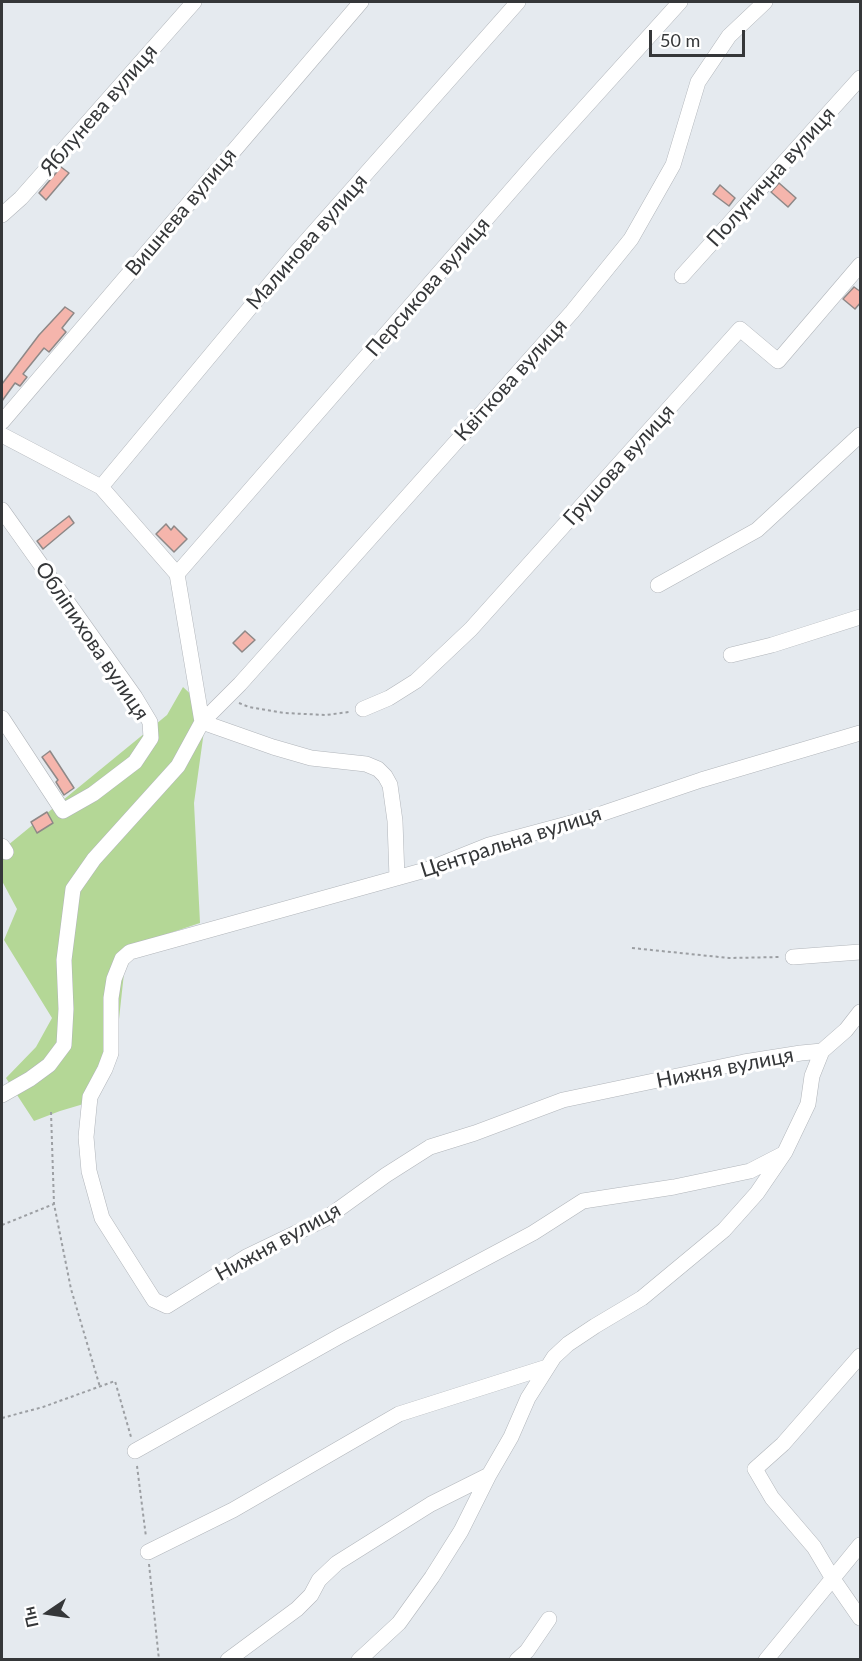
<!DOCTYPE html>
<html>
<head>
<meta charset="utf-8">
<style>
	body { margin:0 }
	#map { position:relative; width:862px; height:1661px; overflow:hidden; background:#e5eaef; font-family:Lato,sans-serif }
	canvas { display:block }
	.frame { position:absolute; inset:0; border:3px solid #353739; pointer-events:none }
	.north { position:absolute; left:18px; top:1583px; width:60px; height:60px; -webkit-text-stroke:4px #fff; paint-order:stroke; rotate:257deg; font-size:16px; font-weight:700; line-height:24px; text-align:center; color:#353739 }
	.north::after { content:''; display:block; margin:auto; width:21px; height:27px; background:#353739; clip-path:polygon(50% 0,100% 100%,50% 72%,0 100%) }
	.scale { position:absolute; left:649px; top:30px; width:96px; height:27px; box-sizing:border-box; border:3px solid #353739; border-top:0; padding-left:8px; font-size:18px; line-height:21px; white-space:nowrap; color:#353739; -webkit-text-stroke:4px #fff; paint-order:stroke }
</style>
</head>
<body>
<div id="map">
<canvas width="862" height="1661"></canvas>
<div class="frame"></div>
<div class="north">Пн</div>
<div class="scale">50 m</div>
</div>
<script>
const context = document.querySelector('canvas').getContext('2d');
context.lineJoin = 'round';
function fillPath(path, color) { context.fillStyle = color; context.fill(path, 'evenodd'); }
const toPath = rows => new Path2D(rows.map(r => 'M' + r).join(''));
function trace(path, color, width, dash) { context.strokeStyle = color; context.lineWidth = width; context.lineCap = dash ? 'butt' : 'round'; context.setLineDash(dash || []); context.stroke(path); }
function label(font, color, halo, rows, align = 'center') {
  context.font = font + ' Lato,sans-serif'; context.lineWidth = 6; context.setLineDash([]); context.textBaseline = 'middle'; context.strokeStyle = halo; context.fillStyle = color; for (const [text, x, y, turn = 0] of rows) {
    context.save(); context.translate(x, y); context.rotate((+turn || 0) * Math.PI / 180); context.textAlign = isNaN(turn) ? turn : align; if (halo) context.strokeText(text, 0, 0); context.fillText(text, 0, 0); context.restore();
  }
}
const green = toPath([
	[183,687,213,715,204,731,194,803,200,923,137,944,124,973,115,1056,97,1100,60,1111,34,1121,6,1078,36,1047,52,1018,4,940,17,909,2,881,2,850,167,715]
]);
const building = toPath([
	[61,167,69,173,46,200,39,193,61,167],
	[779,183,796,198,788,207,771,192,779,183],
	[720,185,735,198,729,206,713,194,720,185],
	[854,287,861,292,861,302,855,309,843,299,854,287],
	[65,307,74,313,62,328,66,332,49,352,44,348,23,374,27,377,20,386,15,383,2,401,2,384,39,335,65,307],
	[69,516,74,523,43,549,37,541,69,516],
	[166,524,171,530,174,526,187,539,174,552,156,534,166,524],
	[245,631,255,640,242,652,233,643,245,631],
	[50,751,74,788,64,795,56,782,58,780,42,757,50,751],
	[47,812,53,823,37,833,31,822,47,812]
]);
const path = toPath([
	[239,703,249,707,284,713,326,715,349,712],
	[632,948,729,958,781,957],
	[51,1112,54,1204],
	[2,1225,54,1204,71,1289,100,1387],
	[2,1418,43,1407,115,1381,131,1437],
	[137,1466,146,1537],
	[149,1564,159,1660]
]);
const minor = toPath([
	[2,215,21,198,194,2],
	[682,276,860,78],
	[2,422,361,2],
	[2,435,101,487,177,574,202,722,178,766,94,859,73,889,64,960,66,1009,64,1045,49,1065,30,1079,2,1095],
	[101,487,293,256,518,2],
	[2,510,135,697,150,722,151,738,135,762,93,794,63,811,2,718],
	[177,574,541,156,680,2],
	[658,585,757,530,860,435],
	[731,655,772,645,860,617],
	[363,709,389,698,416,681,471,629,740,329,778,361,860,265],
	[2,846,6,852],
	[397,878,395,821,390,785,385,776,378,769,366,764,311,758,273,747,202,722,240,684,572,312,631,239,673,165,698,82,729,36,765,2],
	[793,957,860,952],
	[822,1051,801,1053,744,1062,563,1100,475,1133,430,1147,386,1175,325,1219,246,1257,167,1306,154,1300,102,1218,89,1171,86,1137,90,1097,105,1069,111,1053,111,998,114,979,122,959,130,952,429,869,489,845,586,819,701,780,860,733],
	[860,1356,783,1444,755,1469,772,1498,814,1547,833,1579,860,1618],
	[135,1451,340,1336,533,1233,583,1201,674,1187,750,1171,783,1154],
	[148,1552,233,1510,399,1414,547,1367],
	[228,1660,297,1609,311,1595,319,1580,337,1563,431,1504,489,1475],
	[359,1660,399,1623,432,1577,461,1531,489,1475,511,1437,528,1398,554,1357,568,1344,595,1326,642,1298,724,1230,757,1193,785,1152,808,1104,812,1076,822,1051,846,1030,860,1012],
	[517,1660,527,1651,549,1619],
	[766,1660,860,1545]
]);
const streetNames = [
	["Яблунева вулиця",99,110,-49],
	["Полунична вулиця",771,177,-48],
	["Вишнева вулиця",181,212,-50],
	["Малинова вулиця",307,242,-49],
	["Персикова вулиця",428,287,-49],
	["Квіткова вулиця",511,380,-48],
	["Грушова вулиця",619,465,-48],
	["Обліпихова вулиця",92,641,56],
	["Центральна вулиця",511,842,-18],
	["Нижня вулиця",725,1068,-11],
	["Нижня вулиця",278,1242,-29]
];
fillPath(green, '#b4d796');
fillPath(building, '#f5b5ac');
trace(building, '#8e8887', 1.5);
trace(minor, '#b1b5ba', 16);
trace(path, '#9c9fa3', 2, [3, 3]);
trace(minor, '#fff', 15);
label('21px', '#353739', '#fff', streetNames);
</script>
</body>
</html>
